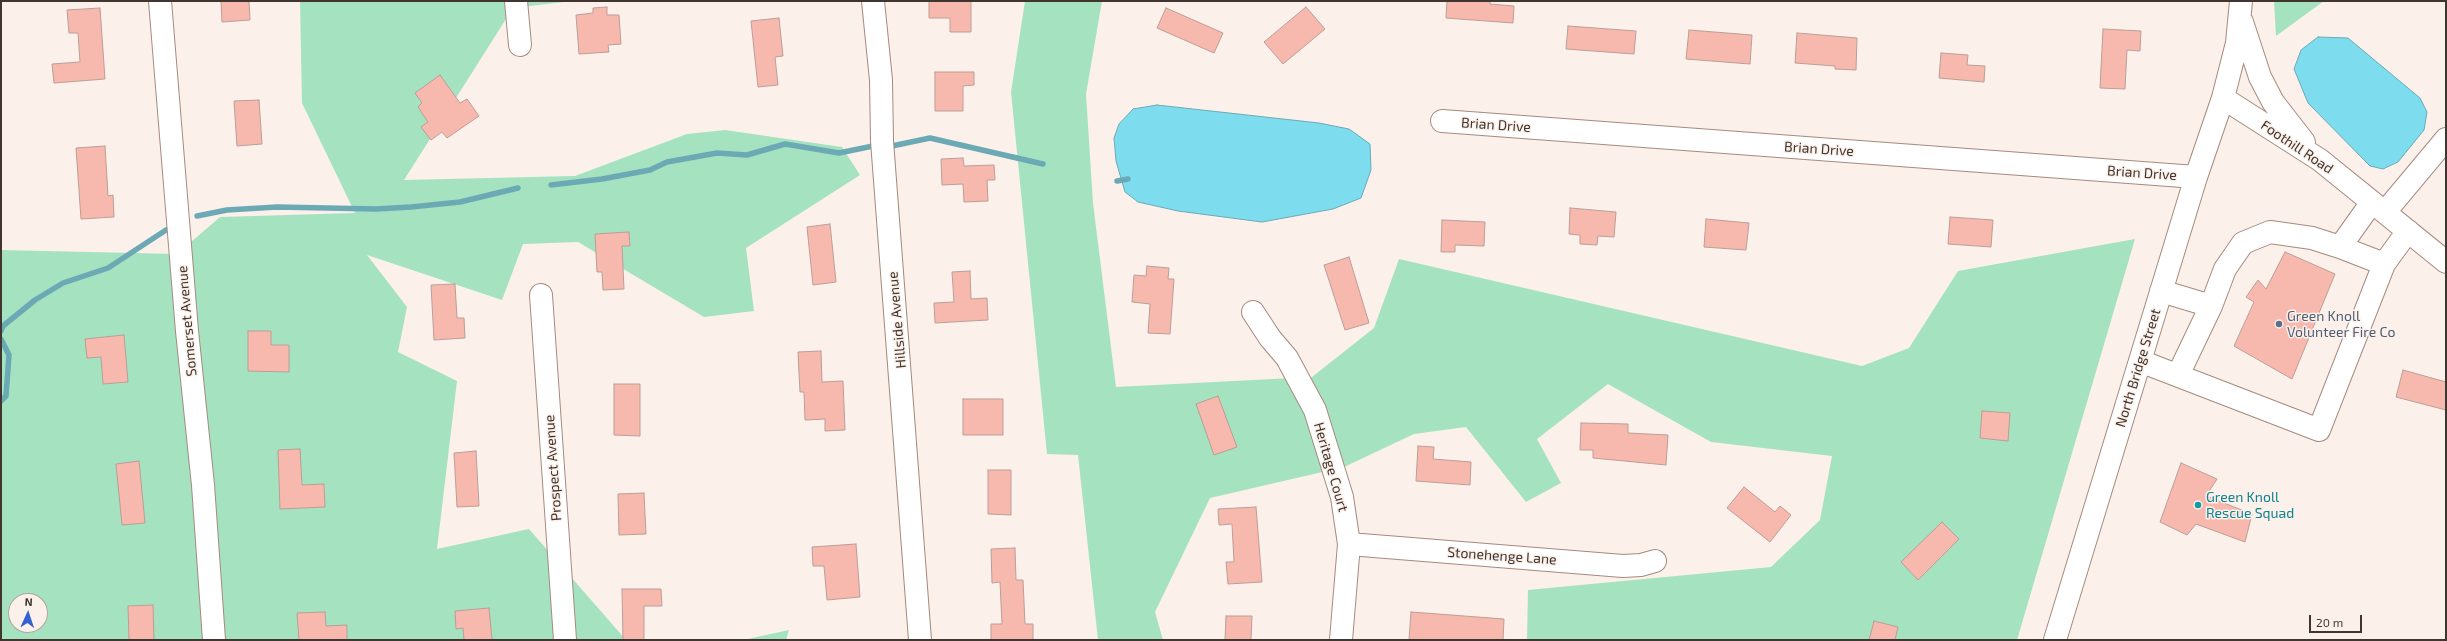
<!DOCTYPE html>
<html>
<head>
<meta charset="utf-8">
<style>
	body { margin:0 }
	#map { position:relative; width:2447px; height:641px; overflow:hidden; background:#fcf0ea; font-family:"Exo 2",sans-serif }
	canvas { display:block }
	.frame { position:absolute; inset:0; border:2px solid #40352f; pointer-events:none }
	.north { position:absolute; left:8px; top:593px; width:40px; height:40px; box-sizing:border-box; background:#fcf0ea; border:1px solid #b1a59f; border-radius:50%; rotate:3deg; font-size:11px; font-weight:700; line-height:16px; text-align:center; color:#40352f }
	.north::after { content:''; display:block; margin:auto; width:14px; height:18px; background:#3462d2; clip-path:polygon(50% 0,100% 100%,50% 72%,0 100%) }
	.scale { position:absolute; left:2309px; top:615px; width:53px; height:18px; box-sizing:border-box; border:2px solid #40352f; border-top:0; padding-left:5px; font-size:12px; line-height:14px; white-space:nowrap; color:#40352f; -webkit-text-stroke:3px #fcf0ea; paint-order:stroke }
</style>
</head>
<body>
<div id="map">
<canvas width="2447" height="641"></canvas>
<div class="frame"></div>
<div class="north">N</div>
<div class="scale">20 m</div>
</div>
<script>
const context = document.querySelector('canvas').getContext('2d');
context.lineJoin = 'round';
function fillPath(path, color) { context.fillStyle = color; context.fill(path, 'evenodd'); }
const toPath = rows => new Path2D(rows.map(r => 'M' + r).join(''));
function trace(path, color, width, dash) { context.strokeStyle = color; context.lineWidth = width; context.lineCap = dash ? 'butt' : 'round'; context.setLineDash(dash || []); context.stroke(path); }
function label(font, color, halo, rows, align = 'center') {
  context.font = font + ' "Exo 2",sans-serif'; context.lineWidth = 3; context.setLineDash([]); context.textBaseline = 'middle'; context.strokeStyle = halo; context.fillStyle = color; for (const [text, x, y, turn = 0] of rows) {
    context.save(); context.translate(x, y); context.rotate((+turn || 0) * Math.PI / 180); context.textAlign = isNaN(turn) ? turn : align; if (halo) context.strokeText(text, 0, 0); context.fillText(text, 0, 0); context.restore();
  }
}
const green = toPath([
	[300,1,572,1,513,8,404,180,575,176,687,134,725,130,842,147,860,175,746,248,754,311,704,317,578,242,523,244,502,300,367,255,407,307,398,352,457,381,437,549,529,529,626,640,2,640,1,250,177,254,220,217,355,213,302,103],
	[16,601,40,601,40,625,16,625],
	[1025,1,1102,1,1086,94,1093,203,1116,387,1312,377,1374,328,1399,259,1862,366,1909,348,1958,271,2135,239,2017,640,1527,640,1528,590,1771,567,1820,520,1832,456,1711,442,1608,384,1537,439,1561,483,1526,502,1466,427,1414,434,1344,467,1210,498,1155,612,1163,640,1098,640,1078,455,1047,454,1011,92],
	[2274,1,2324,1,2276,36],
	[789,630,786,640,743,640]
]);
const water = toPath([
	[2318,37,2348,38,2420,98,2427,112,2424,130,2398,162,2383,169,2370,166,2308,103,2294,69,2301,50,2318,37],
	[1157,105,1319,123,1349,129,1370,144,1371,170,1361,198,1333,209,1262,222,1178,211,1138,202,1125,192,1116,161,1114,138,1119,124,1133,109,1157,105]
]);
const stream = toPath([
	[892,146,930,138,1043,164],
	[1117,181,1128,179],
	[551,185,602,179,650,170,667,162,717,153,747,155,785,144,839,153,873,146],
	[197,216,227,210,277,207,376,209,411,207,460,202,518,188],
	[1,331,3,326,35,300,63,283,108,268,166,230],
	[1,339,9,355,6,396,1,401]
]);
const building = toPath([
	[221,1,249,1,250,20,222,22,221,1],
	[929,1,971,1,971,32,950,32,950,18,929,18,929,1],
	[1447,1,1490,1,1490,4,1514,6,1513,23,1446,18,1447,1],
	[607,7,607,15,619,15,621,44,608,45,609,52,579,54,576,15,593,13,593,8,607,7],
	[1306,7,1325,29,1283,64,1264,42,1306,7],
	[100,8,105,79,54,83,52,64,80,62,78,33,69,33,67,10,100,8],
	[1166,8,1223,33,1214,53,1157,28,1166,8],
	[779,18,783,56,775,57,778,85,758,87,751,21,779,18],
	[1568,26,1636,31,1634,54,1566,49,1568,26],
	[2103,29,2141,31,2140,51,2127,50,2125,89,2100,88,2103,29],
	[1689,30,1752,35,1750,64,1686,59,1689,30],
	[1797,33,1857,38,1856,70,1835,69,1835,66,1795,63,1797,33],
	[1941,53,1968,55,1967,65,1985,66,1984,82,1939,78,1941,53],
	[935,72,974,72,974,85,963,86,963,111,935,111,935,72],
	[440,75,460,103,467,99,479,116,447,138,442,132,431,140,421,127,428,122,418,107,422,103,415,93,440,75],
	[259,100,262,144,237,146,234,101,259,100],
	[105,146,108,196,113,195,114,217,81,219,76,148,105,146],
	[963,158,964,166,994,165,995,180,987,180,988,201,964,202,963,184,942,185,941,159,963,158],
	[1570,208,1616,212,1614,237,1598,236,1597,245,1580,244,1580,235,1569,234,1570,208],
	[1950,217,1993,220,1991,247,1948,244,1950,217],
	[1706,219,1749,223,1746,250,1704,247,1706,219],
	[1442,220,1485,222,1484,246,1455,245,1455,252,1441,252,1442,220],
	[830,224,836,282,813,285,807,227,830,224],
	[629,232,630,246,622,246,624,289,603,290,602,272,597,272,595,234,629,232],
	[2285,252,2335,274,2292,379,2234,346,2254,302,2246,297,2258,280,2266,289,2285,252],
	[1349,257,1369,323,1345,330,1324,265,1349,257],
	[1147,266,1169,268,1168,279,1174,279,1170,334,1148,333,1150,304,1132,302,1134,275,1146,276,1147,266],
	[970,271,971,299,987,298,988,320,935,323,934,303,954,302,952,272,970,271],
	[455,284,457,318,464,318,465,338,434,340,431,285,455,284],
	[248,331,271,331,271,345,289,345,289,372,248,371,248,331],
	[124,335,128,382,103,384,101,357,87,358,85,339,124,335],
	[821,351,822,382,843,381,845,430,825,431,825,419,805,420,804,392,800,392,798,352,821,351],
	[2403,370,2446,382,2446,410,2396,397,2403,370],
	[614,384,640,384,640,436,614,435,614,384],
	[1218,396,1237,447,1214,455,1196,404,1218,396],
	[963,399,1003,399,1003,435,963,435,963,399],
	[1982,411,2010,413,2008,441,1980,438,1982,411],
	[1581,423,1628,424,1628,433,1668,435,1666,465,1593,458,1593,450,1580,450,1581,423],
	[1418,446,1434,447,1433,459,1471,462,1470,485,1416,481,1418,446],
	[300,449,302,485,324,484,325,507,280,509,278,450,300,449],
	[476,451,479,506,457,507,454,453,476,451],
	[139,461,145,523,122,525,116,464,139,461],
	[2181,463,2217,479,2206,496,2252,514,2245,542,2196,524,2187,535,2160,522,2181,463],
	[988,470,1011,470,1011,515,988,514,988,470],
	[1744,487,1775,512,1780,506,1791,515,1770,542,1727,508,1744,487],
	[644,493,646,534,619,535,618,494,644,493],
	[1256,507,1262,582,1228,584,1226,562,1234,562,1232,524,1219,525,1218,509,1256,507],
	[1942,522,1959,539,1918,580,1901,562,1942,522],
	[856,544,860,597,827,600,824,566,813,566,812,547,856,544],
	[1015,548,1016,580,1023,580,1025,624,1033,624,1033,640,991,640,991,624,1002,624,1000,582,992,583,991,549,1015,548],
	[622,589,661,589,662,606,644,606,644,640,623,640,622,589],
	[153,605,154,640,129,640,128,606,153,605],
	[489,608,492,640,464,640,463,628,456,629,455,611,489,608],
	[325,612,326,626,347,625,347,640,299,640,297,613,325,612],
	[1411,612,1504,619,1503,640,1409,640,1411,612],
	[1226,616,1252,616,1251,640,1225,640,1226,616],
	[1874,621,1898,627,1895,640,1869,640,1874,621]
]);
const minor = toPath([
	[160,1,187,331,203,485,214,640],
	[516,1,520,45],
	[873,1,881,80,882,141,920,640],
	[2242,22,2260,77,2273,102,2304,142],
	[2223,98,2320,160,2446,262],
	[1442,121,2196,177],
	[2385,212,2446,139],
	[2340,247,2384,264],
	[2161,291,2211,306,2225,269,2243,243,2270,232,2312,238,2340,247,2372,202],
	[541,295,565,640],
	[1253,312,1270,338,1287,358,1315,410,1342,497,1349,544,1341,640],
	[2140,361,2319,430,2384,264,2408,231],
	[2178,375,2211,306],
	[1349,544,1623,566,1641,565,1655,561],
	[2055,640,2196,177,2223,98,2237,43,2241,1]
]);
const markers = [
	[2279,324,4,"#5c6f8a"],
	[2198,505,4,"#0f9aa8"]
];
const streetNames = [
	["Brian Drive",1496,125,4],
	["Foothill Road",2297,147,34],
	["Brian Drive",1819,149,4],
	["Brian Drive",2142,173,4],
	["Hillside Avenue",897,320,-95],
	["Somerset Avenue",187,321,-95],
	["North Bridge Street",2138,368,-73],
	["Heritage Court",1331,467,74],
	["Prospect Avenue",553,468,-94],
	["Stonehenge Lane",1502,556,4]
];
const serviceNames = [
	["Green Knoll",2287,316],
	["Volunteer Fire Co",2287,332]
];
const cultureNames = [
	["Green Knoll",2206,497],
	["Rescue Squad",2206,513]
];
fillPath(green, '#a5e2c0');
fillPath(water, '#7edcef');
trace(water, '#6baab5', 1);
trace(stream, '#6baab5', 5.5);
fillPath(building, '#f7b9ad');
trace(building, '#bc9d97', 1);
trace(minor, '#a58a7e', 24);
trace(minor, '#fff', 22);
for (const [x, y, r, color] of markers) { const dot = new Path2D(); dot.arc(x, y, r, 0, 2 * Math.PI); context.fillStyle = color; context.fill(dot); trace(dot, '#fcf0ea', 1.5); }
label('14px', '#40352f', '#fcf0ea', streetNames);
label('14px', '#4e5e75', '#fcf0ea', serviceNames, 'left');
label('14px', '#0d838f', '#fcf0ea', cultureNames, 'left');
</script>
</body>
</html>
